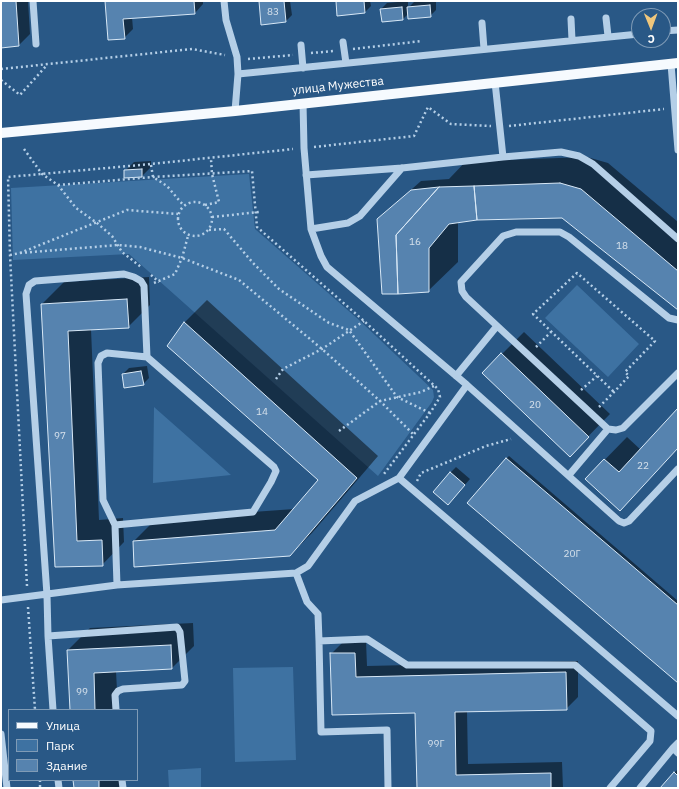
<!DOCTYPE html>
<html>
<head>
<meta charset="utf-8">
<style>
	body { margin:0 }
	#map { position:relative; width:679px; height:789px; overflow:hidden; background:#295886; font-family:"IBM Plex Sans",sans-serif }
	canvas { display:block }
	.frame { position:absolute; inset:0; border:2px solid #fff; pointer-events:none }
	.legend { position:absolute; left:8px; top:709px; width:130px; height:72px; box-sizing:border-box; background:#295886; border:1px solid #7f9bb6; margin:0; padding:5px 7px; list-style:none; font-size:12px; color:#fff }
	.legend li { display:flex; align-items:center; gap:8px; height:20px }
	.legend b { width:20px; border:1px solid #7f9bb6 }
	.north { position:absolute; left:631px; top:8px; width:40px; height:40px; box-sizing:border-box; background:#295886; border:1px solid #7f9bb6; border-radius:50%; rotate:179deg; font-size:11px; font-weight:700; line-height:16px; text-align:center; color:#fff }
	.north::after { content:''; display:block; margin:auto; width:14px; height:18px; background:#eec67c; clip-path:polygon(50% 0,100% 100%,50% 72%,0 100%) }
</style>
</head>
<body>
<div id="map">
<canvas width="679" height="789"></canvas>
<div class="frame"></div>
<ul class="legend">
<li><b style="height:5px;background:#f6fafe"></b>Улица</li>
<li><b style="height:11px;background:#3e72a2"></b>Парк</li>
<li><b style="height:11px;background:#5683af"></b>Здание</li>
</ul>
<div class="north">С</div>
</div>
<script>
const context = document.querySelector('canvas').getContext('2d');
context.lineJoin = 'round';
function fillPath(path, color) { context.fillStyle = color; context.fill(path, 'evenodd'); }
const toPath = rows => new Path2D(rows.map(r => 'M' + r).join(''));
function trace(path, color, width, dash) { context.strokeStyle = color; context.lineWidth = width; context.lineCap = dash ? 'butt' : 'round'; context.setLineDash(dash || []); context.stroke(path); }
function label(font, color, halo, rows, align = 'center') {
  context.font = font + ' "IBM Plex Sans",sans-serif'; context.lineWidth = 4; context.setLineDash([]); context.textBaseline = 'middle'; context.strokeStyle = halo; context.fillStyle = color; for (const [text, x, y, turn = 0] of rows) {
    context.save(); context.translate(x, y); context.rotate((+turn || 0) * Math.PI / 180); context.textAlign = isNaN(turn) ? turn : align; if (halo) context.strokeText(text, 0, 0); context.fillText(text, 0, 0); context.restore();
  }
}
const green = toPath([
	[249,174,255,229,359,320,433,390,434,397,432,402,378,476,129,254,13,260,11,188],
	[577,285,639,344,608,377,545,318],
	[154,407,231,475,153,483],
	[293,667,296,760,235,762,233,668],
	[201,768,201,788,169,788,168,770]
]);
const shadow = toPath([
	[1,1,28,1,30,34,18,46,1,47],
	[106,1,203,1,203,4,195,13,132,17,133,29,124,38],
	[260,1,290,1,292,15,286,21],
	[337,1,370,1,371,6,365,12],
	[408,1,408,8,414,2,436,1,436,10,430,16,409,13,403,19,382,21,381,9,387,3],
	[587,157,608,163,678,222,678,309,562,217,477,219,458,222,458,262,428,291,378,219,421,181,449,179,469,158,503,160],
	[151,161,151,167,142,176,125,171,134,162],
	[149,277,150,305,128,327,91,329,99,520,123,518,124,542,102,565,56,566,42,304,64,282],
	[207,300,378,456,312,533,290,555,134,541,156,519,294,509,319,480,168,346,185,322],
	[524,332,610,414,570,455,502,354],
	[147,366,149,378,143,384,123,374,129,368],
	[678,409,678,448,620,510,586,479,627,437,641,450],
	[509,456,678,601,678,681,506,459],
	[456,467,470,479,454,497,450,473],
	[193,623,194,646,172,668,116,671,118,710,71,710,68,650,90,628],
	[366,641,367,666,578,661,578,697,566,709,467,711,468,764,562,762,563,788,418,788,416,712,333,714,331,654,343,642],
	[678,769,678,788,661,788,674,773],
	[74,780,122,780,122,788,75,788]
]);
const building = toPath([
	[1,1,16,1,19,46,1,48,1,1],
	[105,1,194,1,195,14,123,19,125,39,108,40,105,1],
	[259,1,284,1,286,22,261,25,259,1],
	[336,1,364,1,365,13,337,16,336,1],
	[430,5,431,17,408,19,407,7,430,5],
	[402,7,403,20,382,22,380,9,402,7],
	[142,169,142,177,124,178,124,170,142,169],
	[560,183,581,189,678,271,678,310,562,218,477,220,474,186,560,183],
	[474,186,477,220,449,224,429,248,429,292,398,294,396,235,439,187,474,186],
	[439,187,396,235,398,294,382,294,377,219,411,190,439,187],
	[127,299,129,328,68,331,77,541,102,540,103,566,55,567,41,304,127,299],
	[184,322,357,478,290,556,134,567,133,541,275,530,318,480,167,346,184,322],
	[501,353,589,437,570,457,482,373,501,353],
	[141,371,144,385,124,388,122,374,141,371],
	[678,408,678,448,620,511,585,479,604,459,619,472,678,408],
	[506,458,678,605,678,683,467,503,506,458],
	[450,472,465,485,448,505,433,492,450,472],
	[171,645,172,669,94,673,95,710,70,710,67,650,171,645],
	[330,653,355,653,356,677,566,672,567,710,455,712,456,775,551,773,551,788,417,788,415,713,332,715,330,653],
	[674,772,678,776,678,788,660,788,674,772],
	[73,780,99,780,99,788,74,788,73,780]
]);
const path = toPath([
	[353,49,422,41],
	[311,53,334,51],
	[248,59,293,55],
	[1,69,192,49,225,55],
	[1,80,20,95,47,65],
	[509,126,664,109],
	[314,147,414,136,428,107,451,124,491,126],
	[24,149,42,174,58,185,76,208,97,223,112,236,122,252,141,267],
	[151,165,153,177,167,186,184,206],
	[58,185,153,177,252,171,257,227,364,321,438,389,440,397,430,413,384,474],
	'178 219a17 17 0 1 1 34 0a17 17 0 1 1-34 0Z',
	[205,205,219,202,212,174,211,159],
	[212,217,259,212],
	[209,230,224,229,253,263,279,289,329,323,349,330,397,397,430,413],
	[20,253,118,245,140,247,182,258,239,280,322,349,380,401,413,434],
	[10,255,20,253,127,210,178,214],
	[151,275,159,282],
	[154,283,175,274,182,258,188,236],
	[536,347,551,332],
	[276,379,283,369,322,349,364,321],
	[581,390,597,376],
	[599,407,614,392,629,376,625,372,655,341,577,273,533,314,614,392],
	[339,431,380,401,421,392,434,386],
	[417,481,421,473,486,446,511,439],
	[27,586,10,255,8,177,151,164,293,149],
	[28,607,35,710],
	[40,780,40,788]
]);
const minor = toPath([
	[33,1,36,44],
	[224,1,226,20,237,57,238,74,235,111],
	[606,18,608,36],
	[571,19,572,40],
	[482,23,484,49],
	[663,31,678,30],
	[343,42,346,63],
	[301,45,303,68],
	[671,64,678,150],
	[238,74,639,34],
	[495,82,503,157],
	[303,103,304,148,311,229,321,256,327,267,467,385,619,521,624,523,629,521,678,469],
	[306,175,402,168,503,157,561,152,579,156,593,164,678,239],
	[311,229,348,223,360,216,402,168],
	[456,376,497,326],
	[608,429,466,297,462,291,461,282,503,236,516,232,560,232,569,237,669,318,678,320],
	[569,475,608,429,616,430,623,428,678,373],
	[399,478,678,716],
	[296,573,307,602,318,614,319,641],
	[117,585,296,573,308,566,355,501,399,478,467,385],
	[1,600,117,585,115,525,103,500,98,363,101,356,107,353,147,357,274,467,276,471,271,482,253,512,115,525],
	[48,636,177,627,180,632,185,681,182,685,123,689,118,691,115,695,116,710],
	[53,710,48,636,47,595,26,294,29,285,35,281,124,274,134,277,141,281,144,286,147,357],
	[1,734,7,788],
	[678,743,673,748,678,753],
	[58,780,59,788],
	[122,780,123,788],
	[388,788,387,730,321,732,319,641,367,639,407,665,575,665,651,731,650,741,610,788],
	[640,788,673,748]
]);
const major = toPath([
	[1,133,235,111,678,63]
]);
const numberNames = [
	["83",273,12],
	["16",415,242],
	["18",622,246],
	["20",535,405],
	["14",262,412],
	["97",60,436],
	["22",643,466],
	["20Г",572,554],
	["99",82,692],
	["99Г",436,744]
];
const streetNames = [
	["улица Мужества",338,86,-6]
];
fillPath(green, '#3e72a2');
fillPath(shadow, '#0007');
fillPath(building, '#5683af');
trace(building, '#d8e8f6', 1);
trace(path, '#b5cfe7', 2.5, [2, 3]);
trace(minor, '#b5cfe7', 7);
trace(major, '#f6fafe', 10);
label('10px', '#d5e0eb', null, numberNames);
label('12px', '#fff', '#295886', streetNames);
</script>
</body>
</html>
